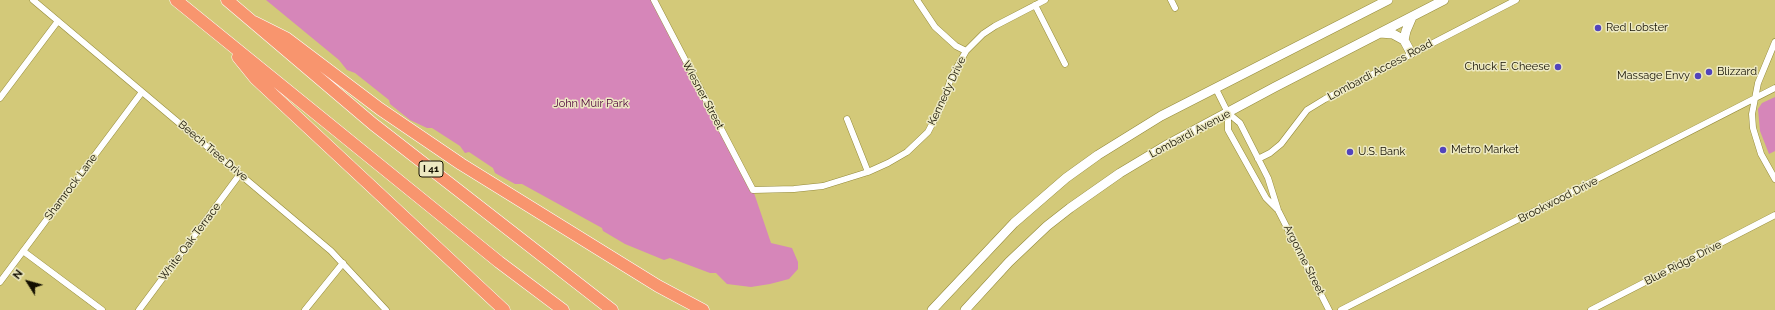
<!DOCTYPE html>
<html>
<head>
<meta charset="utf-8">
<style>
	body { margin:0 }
	#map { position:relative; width:1775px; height:310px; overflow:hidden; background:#d3c979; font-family:Raleway,sans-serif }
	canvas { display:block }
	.north { position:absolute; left:8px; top:262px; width:40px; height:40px; -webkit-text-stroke:3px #ede9c2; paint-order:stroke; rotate:307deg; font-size:11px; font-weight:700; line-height:16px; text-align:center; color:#130f00 }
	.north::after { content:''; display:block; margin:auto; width:14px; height:18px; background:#130f00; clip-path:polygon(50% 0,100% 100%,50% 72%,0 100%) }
</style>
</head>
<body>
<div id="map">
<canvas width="1775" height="310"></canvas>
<div class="north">N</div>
</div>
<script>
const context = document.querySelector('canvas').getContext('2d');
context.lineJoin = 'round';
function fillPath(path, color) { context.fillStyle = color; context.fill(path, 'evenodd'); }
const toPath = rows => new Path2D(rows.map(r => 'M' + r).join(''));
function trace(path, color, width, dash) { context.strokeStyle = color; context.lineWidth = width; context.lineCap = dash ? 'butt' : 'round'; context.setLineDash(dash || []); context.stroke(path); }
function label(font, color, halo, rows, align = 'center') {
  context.font = font + ' Raleway,sans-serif'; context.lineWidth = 3; context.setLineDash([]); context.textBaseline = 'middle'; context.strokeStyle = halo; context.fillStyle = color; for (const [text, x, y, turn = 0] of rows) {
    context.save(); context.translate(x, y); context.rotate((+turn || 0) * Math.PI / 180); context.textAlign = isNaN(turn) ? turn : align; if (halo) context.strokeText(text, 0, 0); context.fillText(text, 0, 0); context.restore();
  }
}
const green = toPath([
	[266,0,654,0,753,190,771,243,792,248,798,262,798,269,789,279,770,284,751,287,727,284,716,273,710,273,670,258,664,260,625,244,603,231,602,228,522,184,515,184,495,173,493,168,469,152,465,153,460,146,432,128,427,128,410,120,390,104,389,100,355,73,347,70,339,60],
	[1775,97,1775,151,1769,154,1760,131,1758,109,1762,103]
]);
const minor = toPath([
	[33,0,331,251,386,310],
	[654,0,753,190,794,189,823,186,868,172,888,163,907,152,928,132,942,105,951,78,966,51,983,34,995,26,1045,0],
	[917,0,935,27,956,46,966,51],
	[1171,0,1175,8],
	[1035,5,1065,64],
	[1775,42,1758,83,1752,114,1753,128,1761,154,1775,179],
	[1216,89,1228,113,1240,123,1268,178,1278,210,1329,310],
	[0,98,58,21],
	[1228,113,1228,130,1266,198,1277,209],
	[847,119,868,172],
	[1258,159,1270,153,1281,144,1307,110,1325,99,1516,0],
	[23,251,102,310],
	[0,282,142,92],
	[139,310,240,174],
	[305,310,343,263],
	[1341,310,1775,88],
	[1591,310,1775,215]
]);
const secondary = toPath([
	[1380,33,1393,34,1404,40,1411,53],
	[1404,40,1406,31,1412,17],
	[932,310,1014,223,1066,178,1098,155,1161,116,1388,0],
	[965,310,1009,262,1047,226,1070,208,1120,173,1165,146,1275,87,1444,0]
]);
const motorway = toPath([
	[176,0,499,262,563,310],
	[227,0,373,124,612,310],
	[254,22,286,38,380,109,461,164,658,286,703,310],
	[238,57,255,78,504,310]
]);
const markers = [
	[1598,28,4,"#5244bc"],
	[1558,67,4,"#5244bc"],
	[1709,72,4,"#5244bc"],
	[1698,76,4,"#5244bc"],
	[1443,150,4,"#5244bc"],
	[1350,152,4,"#5244bc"]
];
const shields = [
	[431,169,24]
];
const shieldNames = [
	["I 41",431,169]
];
const poiNames = [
	["Red Lobster",1606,28],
	["Chuck E. Cheese",1550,67,"right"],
	["Blizzard",1717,72],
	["Massage Envy",1690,76,"right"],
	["Metro Market",1451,150],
	["U.S. Bank",1358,152]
];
const streetNames = [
	["Lombardi Access Road",1380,70,-28],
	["Kennedy Drive",947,91,-65],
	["Wiesner Street",703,95,62],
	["Lombardi Avenue",1190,134,-28],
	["Beech Tree Drive",213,151,40],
	["Shamrock Lane",71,187,-53],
	["Brookwood Drive",1558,200,-27],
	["White Oak Terrace",190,242,-53],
	["Argonne Street",1304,260,63],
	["Blue Ridge Drive",1683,263,-27]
];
const parkNames = [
	["John Muir Park",591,104]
];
fillPath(green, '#d686b9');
trace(minor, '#948a3a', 7);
trace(secondary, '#948a3a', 10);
trace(motorway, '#fff', 13);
trace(minor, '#fff', 6);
trace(secondary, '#fff', 9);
trace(motorway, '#f8956e', 12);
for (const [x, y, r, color] of markers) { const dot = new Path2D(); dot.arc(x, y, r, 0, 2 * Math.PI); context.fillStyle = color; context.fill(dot); trace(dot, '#ede9c2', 1.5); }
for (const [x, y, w] of shields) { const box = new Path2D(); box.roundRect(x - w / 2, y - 8, w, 16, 3); context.fillStyle = '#ede9c2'; context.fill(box); trace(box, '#130f00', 1); }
label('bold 10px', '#130f00', null, shieldNames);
label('11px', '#130f00', '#ede9c2', poiNames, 'left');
label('11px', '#130f00', '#ede9c2', streetNames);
label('11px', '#4e033b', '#ede9c2', parkNames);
</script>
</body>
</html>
